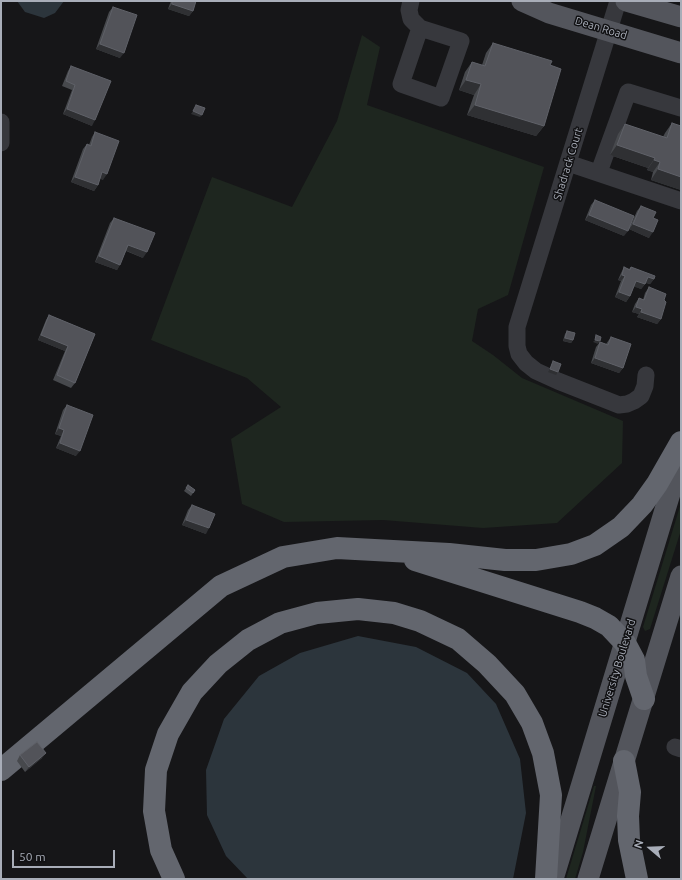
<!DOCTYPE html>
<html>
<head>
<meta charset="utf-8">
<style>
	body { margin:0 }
	#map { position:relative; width:682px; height:880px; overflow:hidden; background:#161618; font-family:Ubuntu,sans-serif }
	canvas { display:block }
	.frame { position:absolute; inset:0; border:2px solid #a8adb8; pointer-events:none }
	.north { position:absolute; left:630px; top:828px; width:40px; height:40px; -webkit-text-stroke:3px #111113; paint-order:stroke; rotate:289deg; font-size:11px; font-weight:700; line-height:16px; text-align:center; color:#a8adb8 }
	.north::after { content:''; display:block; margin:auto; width:14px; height:18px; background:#a8adb8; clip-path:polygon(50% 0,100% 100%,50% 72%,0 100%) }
	.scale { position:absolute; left:12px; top:850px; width:103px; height:18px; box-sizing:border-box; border:2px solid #a8adb8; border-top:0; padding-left:5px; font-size:12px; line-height:14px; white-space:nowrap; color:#a8adb8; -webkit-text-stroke:3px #111113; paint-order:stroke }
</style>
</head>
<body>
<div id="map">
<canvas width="682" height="880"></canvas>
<div class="frame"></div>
<div class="north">N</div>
<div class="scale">50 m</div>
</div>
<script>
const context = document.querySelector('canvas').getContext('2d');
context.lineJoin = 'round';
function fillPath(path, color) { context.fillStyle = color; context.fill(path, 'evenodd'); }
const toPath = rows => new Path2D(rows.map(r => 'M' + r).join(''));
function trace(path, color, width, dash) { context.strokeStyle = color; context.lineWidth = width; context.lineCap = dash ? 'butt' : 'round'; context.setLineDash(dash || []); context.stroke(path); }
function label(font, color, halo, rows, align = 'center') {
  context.font = font + ' Ubuntu,sans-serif'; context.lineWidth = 3; context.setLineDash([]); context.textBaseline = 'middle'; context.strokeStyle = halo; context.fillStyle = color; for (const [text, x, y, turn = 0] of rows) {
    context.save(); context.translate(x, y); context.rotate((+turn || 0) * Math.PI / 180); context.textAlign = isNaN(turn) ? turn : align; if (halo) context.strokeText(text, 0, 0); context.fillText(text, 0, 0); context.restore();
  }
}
const green = toPath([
	[362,35,380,47,367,105,544,167,508,295,478,309,472,341,493,355,522,378,623,421,622,463,557,523,483,528,383,520,284,522,242,504,231,439,281,407,247,378,151,340,212,177,292,207,337,121],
	[681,503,681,530,650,629,645,631,643,627],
	[594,786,596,786,583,852,575,879,566,879]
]);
const water = toPath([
	[17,1,64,1,55,13,44,18,25,12],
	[358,636,416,647,467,673,496,704,520,759,526,813,513,879,248,879,226,856,207,815,206,770,224,719,259,676,300,653]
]);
const minor = toPath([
	[411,1,409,10,411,19,420,28,461,41,441,98,401,84,420,28],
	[618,1,517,327,517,346,519,354,526,363,536,371,558,381,619,405,627,404,634,401,641,396,645,386,646,375],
	[1,122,1,143],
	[568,163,681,201],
	[599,172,628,92,681,108],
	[675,747,681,749]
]);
const major = toPath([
	[522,1,549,13,681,53],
	[626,1,681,17],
	[553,879,681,457],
	[588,879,681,576]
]);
const highway = toPath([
	[415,560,580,612,595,618,609,626,625,643,634,660,636,676,644,699],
	[624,761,630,792,628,816,629,840,637,879],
	[1,770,221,586,283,557,337,548,449,554,505,560,536,560,571,554,595,545,621,527,642,505,657,484,681,442],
	[174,879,161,850,154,811,156,770,168,734,192,692,218,664,248,640,280,623,317,613,358,609,394,613,420,621,458,639,487,664,515,694,532,723,543,753,551,795,546,879]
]);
const wall = toPath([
	[171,1,196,1,193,11,189,16,168,9],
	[113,7,120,58,96,49,109,12],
	[493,43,550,65,544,126,536,136,467,115,474,95,459,90,465,72,472,62,482,65,486,53],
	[71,66,92,126,63,114,72,90,62,86,68,71],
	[672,123,681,190,651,180,653,172,647,170,648,168,610,155,618,134,625,124,663,137,665,133],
	[95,132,103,180,100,178,98,185,94,191,71,182,83,149,87,144,89,145,92,137],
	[595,200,624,236,585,220,591,205],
	[641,206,653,218,649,238,629,229,637,211],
	[114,218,143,258,126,251,117,270,95,262,110,223],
	[624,267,629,269,631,267,654,279,650,284,646,283,641,289,634,286,630,296,626,302,615,297,621,281,618,280,621,273],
	[649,287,664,300,661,319,657,324,637,317,639,314,632,312,635,304,639,298,643,300,645,293],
	[49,315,95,334,75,383,71,388,53,380,65,351,38,340,46,320],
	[567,331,573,340,571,343,563,341,565,334],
	[611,337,623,368,619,373,591,363,596,347,600,342,606,344],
	[67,405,76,456,56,448,61,436,55,434,63,410],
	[188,485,195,490,191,496,184,491],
	[192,505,206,534,182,525,188,510],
	[20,755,42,758,25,772,17,761]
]);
const shadedWall = toPath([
	[172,4,193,11,189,16,168,9],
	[100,44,124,53,120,58,96,49],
	[466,80,481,84,474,95,459,90],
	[475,105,544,126,536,136,467,115],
	[67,109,95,120,92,126,63,114],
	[193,111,202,115,200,117,191,114],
	[617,145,655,158,648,168,610,155],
	[654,160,660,162,653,172,647,170],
	[658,169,681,177,681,190,651,180],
	[102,172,107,174,103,180,98,178],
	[75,177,98,185,94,191,71,182],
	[589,215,628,231,624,236,585,220],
	[633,224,653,232,649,238,629,229],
	[128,245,147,252,143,258,125,250],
	[99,256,120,265,117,270,95,262],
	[622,275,625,276,621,281,618,280],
	[648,277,654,279,650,284,644,282],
	[636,281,645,284,641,289,632,286],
	[619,292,630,296,626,302,615,297],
	[636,307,642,309,639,314,632,312],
	[641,312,661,319,657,324,637,317],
	[41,335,68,346,65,351,38,340],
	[565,338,573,340,571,343,563,341],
	[595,340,600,341,598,344,593,342],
	[595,358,623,368,619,373,591,363],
	[550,369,558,372,556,375,548,372],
	[59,428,64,430,61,436,55,434],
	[60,443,80,451,76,456,56,448],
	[186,520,209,528,206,534,182,525],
	[46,753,42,758,25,772,29,767]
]);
const building = toPath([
	[172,1,196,1,193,11,172,4,172,1],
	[113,7,137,15,124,53,100,44,113,7],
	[493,43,552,61,550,65,561,69,544,126,475,105,481,84,466,80,472,62,485,66,493,43],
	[71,66,111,81,95,120,67,109,75,85,66,81,71,66],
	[196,105,205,108,202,115,193,111,196,105],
	[672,123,681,126,681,177,658,169,660,162,654,160,655,158,617,145,625,124,667,138,672,123],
	[95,132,119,141,107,174,102,172,98,185,75,177,87,144,91,146,95,132],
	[595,200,634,216,628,231,589,215,595,200],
	[641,206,656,212,653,218,658,220,653,232,633,224,641,206],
	[114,218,155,233,147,252,128,245,120,265,99,256,114,218],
	[624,267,630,270,631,267,655,276,654,279,648,277,645,284,636,281,630,296,619,292,625,276,622,275,624,267],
	[649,287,666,294,664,300,666,302,661,319,641,312,642,309,636,307,639,298,644,300,649,287],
	[49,315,95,334,75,383,57,375,68,346,41,335,49,315],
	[567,331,575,333,573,340,565,338,567,331],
	[596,335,601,337,600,341,595,340,596,335],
	[611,337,631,344,623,368,595,358,600,342,608,345,611,337],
	[553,361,561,364,558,372,550,369,553,361],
	[67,405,93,415,80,451,60,443,64,430,59,428,67,405],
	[188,485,195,490,193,493,186,488,188,485],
	[192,505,215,514,209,528,186,520,192,505],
	[37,742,46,753,29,767,20,755,37,742]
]);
const streetNames = [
	["Dean Road",601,28,17],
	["Shadrack Court",568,164,-73],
	["University Boulevard",617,668,-73]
];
fillPath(green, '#1e261f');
fillPath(water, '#2c353c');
trace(minor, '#37383d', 17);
trace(major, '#53555c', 21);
trace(highway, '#63666e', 22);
fillPath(wall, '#47494d');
fillPath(shadedWall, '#2f3033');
fillPath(building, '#525359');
trace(building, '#5f6168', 1);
label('11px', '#a8adb8', '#111113', streetNames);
</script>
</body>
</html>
